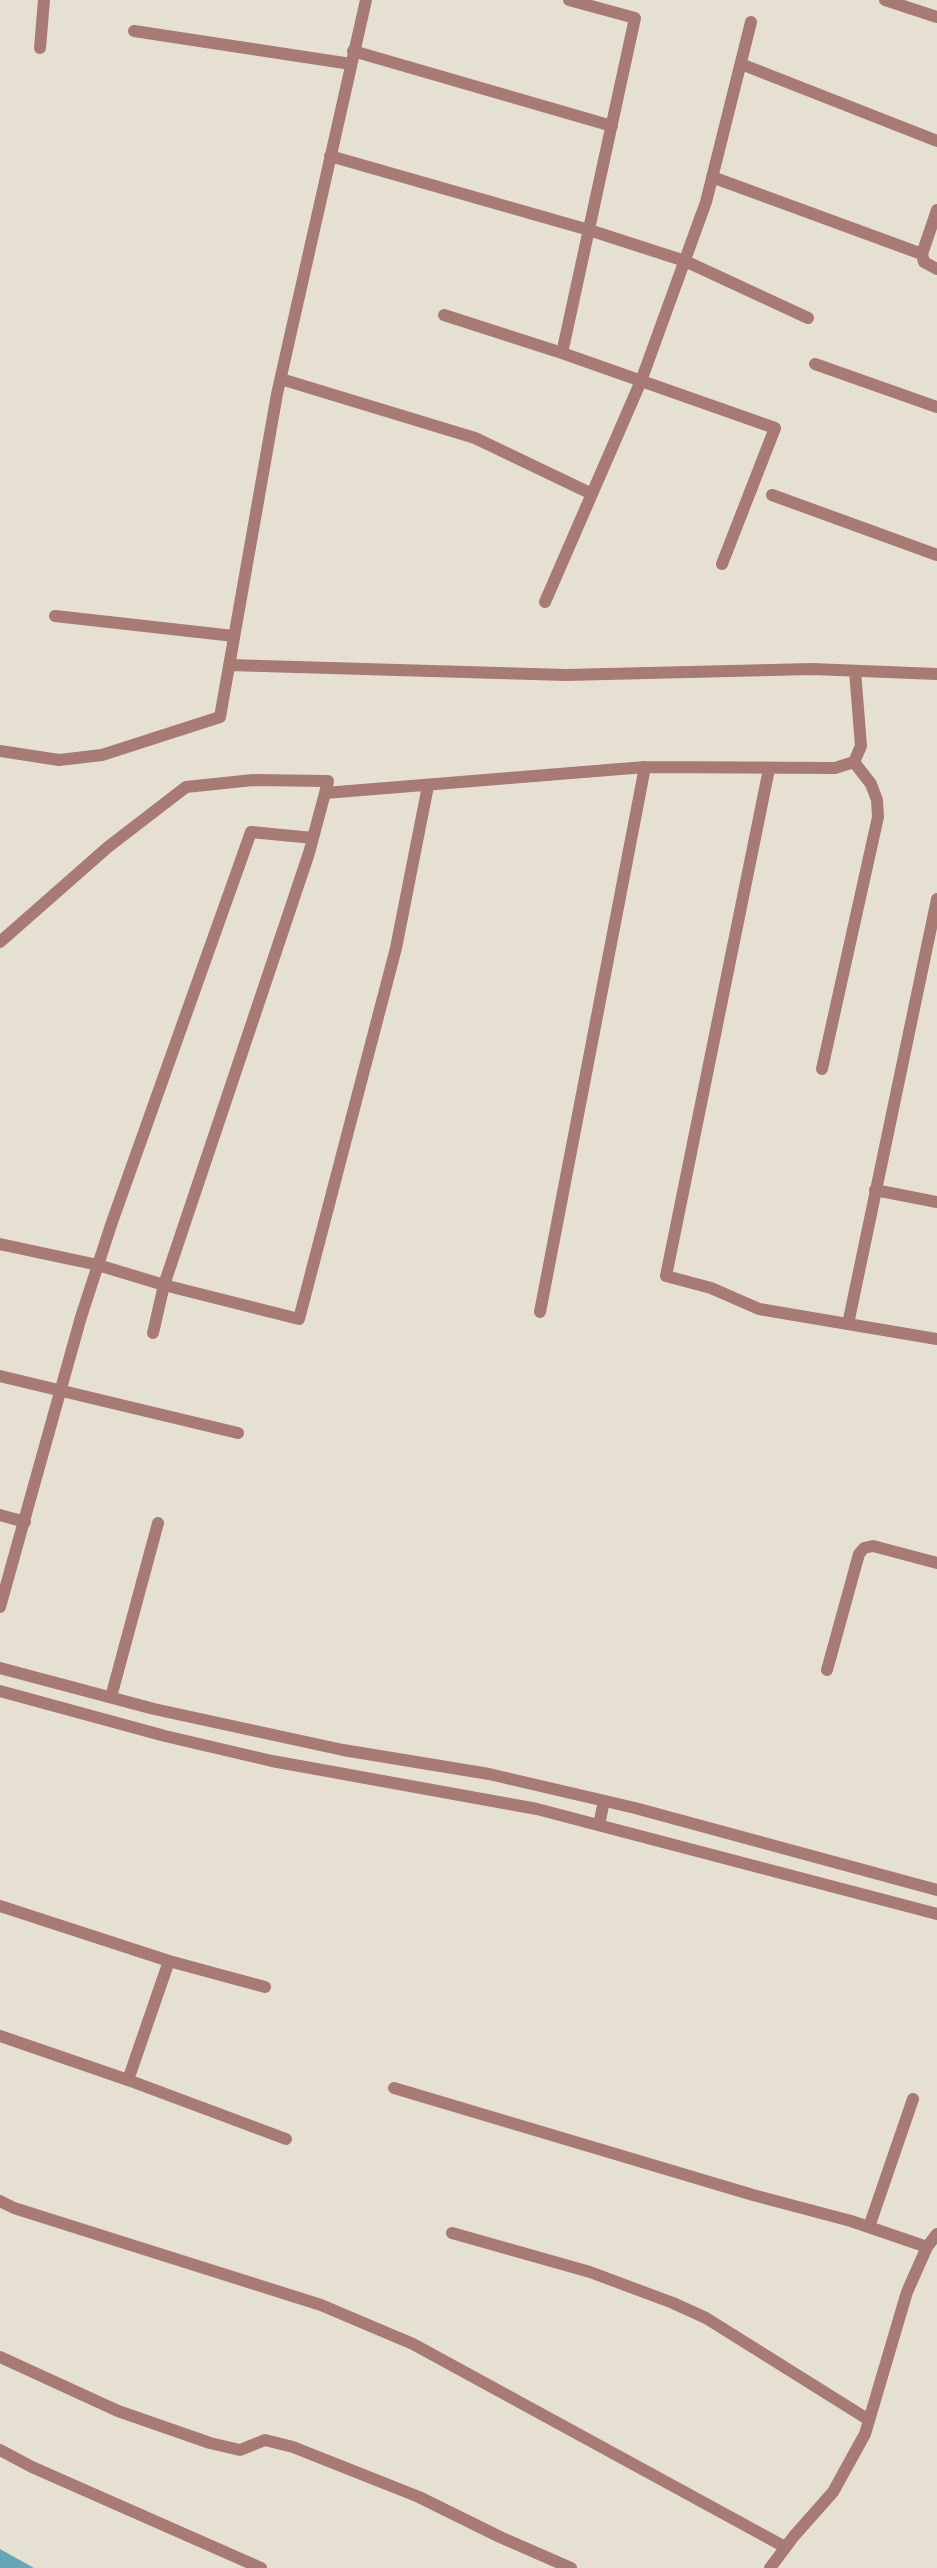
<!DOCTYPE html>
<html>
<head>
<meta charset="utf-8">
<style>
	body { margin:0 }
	canvas { display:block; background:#e6e0d3 }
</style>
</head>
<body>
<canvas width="937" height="2568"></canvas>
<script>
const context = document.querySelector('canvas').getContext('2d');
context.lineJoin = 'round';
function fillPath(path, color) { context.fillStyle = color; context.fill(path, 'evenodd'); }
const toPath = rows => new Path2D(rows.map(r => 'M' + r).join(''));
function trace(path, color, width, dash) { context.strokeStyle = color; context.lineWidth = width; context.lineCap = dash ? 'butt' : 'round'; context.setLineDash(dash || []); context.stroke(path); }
const water = toPath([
	[0,2549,34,2568,0,2568]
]);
const minor = toPath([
	[885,0,937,17],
	[134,31,351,64],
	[40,48,44,0],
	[353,51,612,126],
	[741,64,937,141],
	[330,156,589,230,685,261,808,318],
	[712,177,922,254],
	[937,210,922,254,924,262,937,269],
	[444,315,562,353,635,18,569,0],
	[562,353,775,428,722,564],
	[815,364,937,407],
	[281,379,475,438,592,494],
	[772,495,937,555],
	[545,602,641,381,706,202,751,22],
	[55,616,234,636],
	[229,665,566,675,812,669,937,674],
	[0,751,59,760,102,755,220,717,277,394,366,0],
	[769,769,666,1276,711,1288,759,1309,937,1339],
	[0,942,108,847,186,787,253,780,328,781,325,793],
	[822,1069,878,817,877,800,871,784,854,762],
	[875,1190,937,1202],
	[0,1244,98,1265,164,1285,299,1319,396,948,428,786],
	[540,1312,645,767],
	[848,1324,937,899],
	[153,1333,164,1285,309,853,325,793,645,767,835,768,854,762,861,746,855,671],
	[0,1376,238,1433],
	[0,1515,25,1522],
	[0,1607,81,1317,112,1222,251,832,313,838],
	[0,1668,154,1709,343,1750,489,1774,635,1808,937,1890],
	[827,1670,859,1554,864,1548,873,1546,937,1563],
	[0,1691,165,1736,272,1761,537,1809,937,1914],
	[111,1697,158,1523],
	[599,1825,604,1801],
	[0,1906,169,1961,128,2080,0,2036],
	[169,1961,265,1987],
	[128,2080,286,2139],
	[394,2088,753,2195,851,2221,927,2247],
	[0,2201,14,2208,321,2305,413,2344,785,2547],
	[869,2227,913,2099],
	[452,2233,590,2272,673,2303,706,2318,869,2420],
	[0,2357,118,2411,210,2443,240,2450,265,2440,293,2447,419,2497,500,2537,571,2568],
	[0,2450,32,2467,261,2568],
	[770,2568,794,2536,833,2492,865,2434,907,2292,927,2247,937,2234]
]);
fillPath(water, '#66a6b6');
trace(minor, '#a77a73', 12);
</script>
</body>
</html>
